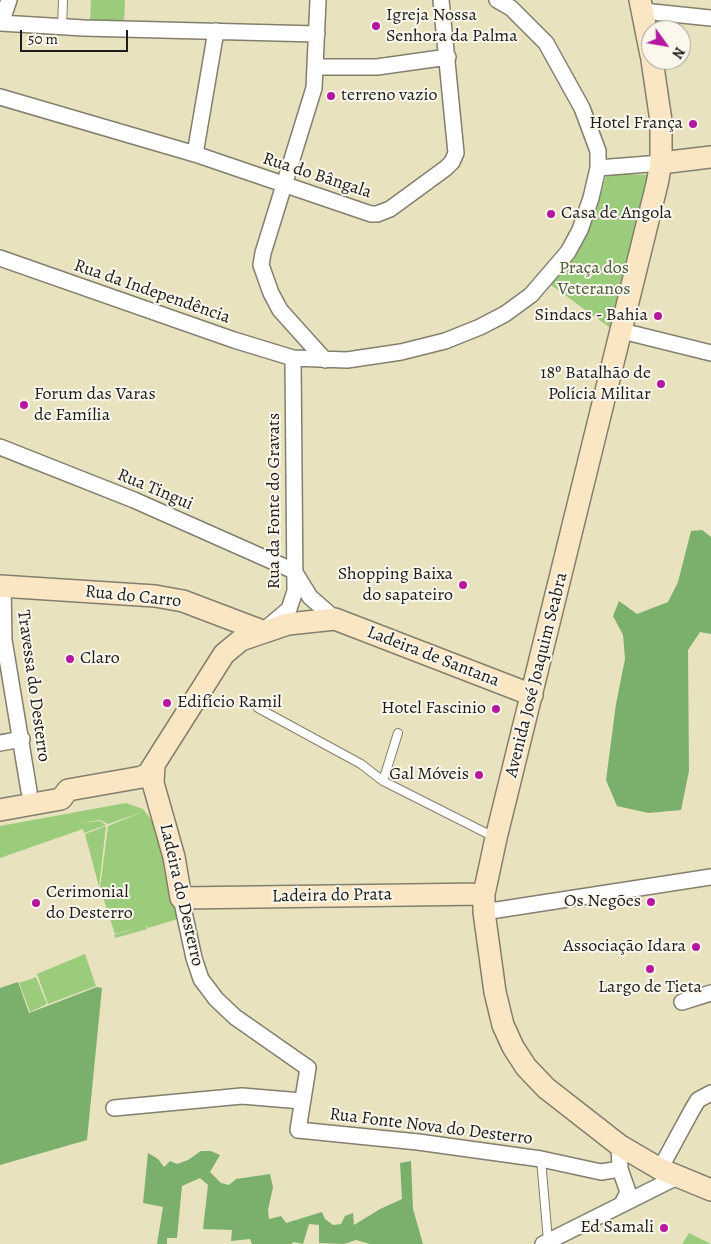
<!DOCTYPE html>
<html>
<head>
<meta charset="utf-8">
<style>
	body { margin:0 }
	#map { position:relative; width:711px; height:1244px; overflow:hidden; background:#e9e2bf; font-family:Alegreya,serif }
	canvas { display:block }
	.north { position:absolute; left:641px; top:20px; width:50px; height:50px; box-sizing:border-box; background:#fbf7ec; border:1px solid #a29f99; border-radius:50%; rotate:122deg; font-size:14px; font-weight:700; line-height:20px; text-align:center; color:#1c1c1c }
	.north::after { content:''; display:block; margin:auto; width:18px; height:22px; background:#b5179e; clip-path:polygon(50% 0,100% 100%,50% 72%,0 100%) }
	.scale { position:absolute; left:20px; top:30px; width:108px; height:22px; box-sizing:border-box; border:2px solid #1c1c1c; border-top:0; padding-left:6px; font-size:15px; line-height:18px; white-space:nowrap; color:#1c1c1c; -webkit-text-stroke:4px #fbf7ec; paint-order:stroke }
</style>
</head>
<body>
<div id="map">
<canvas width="711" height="1244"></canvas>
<div class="north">N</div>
<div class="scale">50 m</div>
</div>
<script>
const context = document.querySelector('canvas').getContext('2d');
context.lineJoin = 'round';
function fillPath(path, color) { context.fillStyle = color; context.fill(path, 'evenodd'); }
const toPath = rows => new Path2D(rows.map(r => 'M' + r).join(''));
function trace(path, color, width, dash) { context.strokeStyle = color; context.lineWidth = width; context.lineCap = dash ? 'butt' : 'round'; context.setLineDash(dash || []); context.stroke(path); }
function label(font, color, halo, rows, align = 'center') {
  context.font = font + ' Alegreya,serif'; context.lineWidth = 4; context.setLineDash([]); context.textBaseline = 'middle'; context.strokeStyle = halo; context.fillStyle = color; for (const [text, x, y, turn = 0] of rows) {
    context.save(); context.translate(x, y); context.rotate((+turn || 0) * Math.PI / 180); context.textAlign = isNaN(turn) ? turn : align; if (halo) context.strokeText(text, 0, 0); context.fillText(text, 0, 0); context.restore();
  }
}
const green = toPath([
	[91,0,125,0,124,22,90,21],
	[607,173,649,175,613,330,551,285,580,247,595,215],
	[126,803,143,809,155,825,178,919,148,928,146,925,147,929,115,938,114,935,140,927,115,934,100,888,108,826,142,812,108,824,100,820,81,823,100,821,106,825,84,833,83,829,0,858,0,826],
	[106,826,99,887,85,834],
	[85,954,96,986,48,1004,37,974],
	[36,977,47,1004,30,1012,19,983],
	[689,1233,711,1244,682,1244]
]);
const forest = toPath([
	[702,530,711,537,711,634,700,632,688,650,689,771,681,810,648,813,617,806,606,780,616,704,625,659,623,635,613,616,619,601,637,614,668,602,678,582,691,531],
	[18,982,29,1013,97,987,102,988,87,1140,0,1165,0,988],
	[201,1151,211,1151,220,1155,210,1172,221,1183,229,1185,236,1179,270,1174,273,1187,268,1210,269,1219,281,1216,286,1223,322,1212,325,1219,333,1225,341,1224,345,1216,353,1213,354,1225,380,1209,402,1199,400,1163,411,1161,413,1209,423,1244,370,1244,356,1240,344,1244,319,1243,319,1225,309,1224,303,1244,293,1242,292,1244,252,1244,250,1239,231,1241,232,1230,203,1229,208,1185,200,1178,182,1186,177,1238,167,1238,167,1244,157,1244,163,1207,143,1203,148,1153,158,1159,164,1167,170,1161,177,1164,188,1160]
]);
const lane = toPath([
	[62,27,63,0],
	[258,708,361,764,383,781,494,837],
	[383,781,398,733],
	[541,1159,548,1241]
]);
const street = toPath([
	[318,0,314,88,263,253,261,265,271,293,280,310,325,360],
	[643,11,711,18],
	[0,23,84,28,317,34],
	[1,23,9,0],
	[317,67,377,67,448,57],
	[0,97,195,154,371,214,377,214,390,209,446,168,452,162,456,153,441,0],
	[195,154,216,31],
	[598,168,661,163],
	[0,258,234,340,293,358,347,360,401,352,445,341,480,327,505,314,531,295,568,252,580,230,591,198,598,168,598,151,582,108,546,43,511,8,497,0],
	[622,331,711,353],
	[0,447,134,500,294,571,310,597,335,619],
	[3,586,4,640,29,791],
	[269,626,289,609,295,591,293,358],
	[0,743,22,739],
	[181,898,194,958,201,979,216,999,235,1017,308,1068,298,1130,418,1142,541,1159,601,1172,620,1169],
	[484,912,711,877],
	[682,1002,711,993],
	[114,1108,242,1096,302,1101],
	[619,1145,620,1169,628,1192,622,1204],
	[660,1169,692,1110,698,1100,711,1093],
	[543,1244,677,1177]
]);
const secondary = toPath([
	[640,0,651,55],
	[652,60,661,121,661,163,657,184,496,838,484,894,484,912,495,992,503,1025,513,1047,526,1067,546,1088,619,1145,660,1169,711,1190],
	[661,163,711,157],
	[0,586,155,596,183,601,262,631],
	[154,766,153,783,174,857,181,898,484,894],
	[0,810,61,799,68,790,142,777,148,774,224,654,241,640,288,624,335,619,532,695]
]);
const markers = [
	[376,26,5,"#b5179e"],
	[331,96,5,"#b5179e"],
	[693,124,5,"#b5179e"],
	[551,214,5,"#b5179e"],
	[658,316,5,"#b5179e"],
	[661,384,5,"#b5179e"],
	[24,405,5,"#b5179e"],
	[463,585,5,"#b5179e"],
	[70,659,5,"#b5179e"],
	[167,703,5,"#b5179e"],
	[496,709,5,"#b5179e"],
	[479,775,5,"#b5179e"],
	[651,902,5,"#b5179e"],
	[36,903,5,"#b5179e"],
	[696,947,5,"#b5179e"],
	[650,969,5,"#b5179e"],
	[664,1228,5,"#b5179e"]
];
const poiNames = [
	["Igreja Nossa",386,16,"left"],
	["Senhora da Palma",386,37,"left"],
	["terreno vazio",341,96,"left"],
	["Hotel França",683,124],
	["Casa de Angola",561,214,"left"],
	["Sindacs - Bahia",648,316],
	["18º Batalhão de",651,374],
	["Polícia Militar",651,395],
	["Forum das Varas",34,395,"left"],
	["de Família",34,416,"left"],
	["Shopping Baixa",453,575],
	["do sapateiro",453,596],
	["Claro",80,659,"left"],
	["Edifício Ramil",177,703,"left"],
	["Hotel Fascinio",486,709],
	["Gal Móveis",469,775],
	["Cerimonial",46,893,"left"],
	["do Desterro",46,914,"left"],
	["Os Negões",641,902],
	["Associação Idara",686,947],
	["Largo de Tieta",650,988,"center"],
	["Ed Samali",654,1228]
];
const streetNames = [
	["Rua do Bângala",317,176,18],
	["Rua da Independência",152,292,19],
	["Rua Tingui",155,490,23],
	["Rua da Fonte do Gravats",275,501,-90],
	["Rua do Carro",133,597,6],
	["Ladeira de Santana",433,657,21],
	["Avenida José Joaquim Seabra",537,675,-76],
	["Travessa do Desterro",33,686,82],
	["Ladeira do Desterro",181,895,77],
	["Ladeira do Prata",332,896,-1],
	["Rua Fonte Nova do Desterro",431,1127,7]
];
const parkNames = [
	["Praça dos",594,269],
	["Veteranos",594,290]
];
fillPath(green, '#9acc7c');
fillPath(forest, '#7bb06c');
trace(lane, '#827f6e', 10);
trace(street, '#827f6e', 18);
trace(secondary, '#827f6e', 24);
trace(lane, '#fff', 8);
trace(street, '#fff', 15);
trace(secondary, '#fbe6c4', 21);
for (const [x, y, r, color] of markers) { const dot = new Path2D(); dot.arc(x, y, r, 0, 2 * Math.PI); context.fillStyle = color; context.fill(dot); trace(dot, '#fbf7ec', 2); }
label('18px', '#1c1c1c', '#fbf7ec', poiNames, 'right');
label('18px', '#1c1c1c', '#fbf7ec', streetNames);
label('18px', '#485a3e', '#fbf7ec', parkNames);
</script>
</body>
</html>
